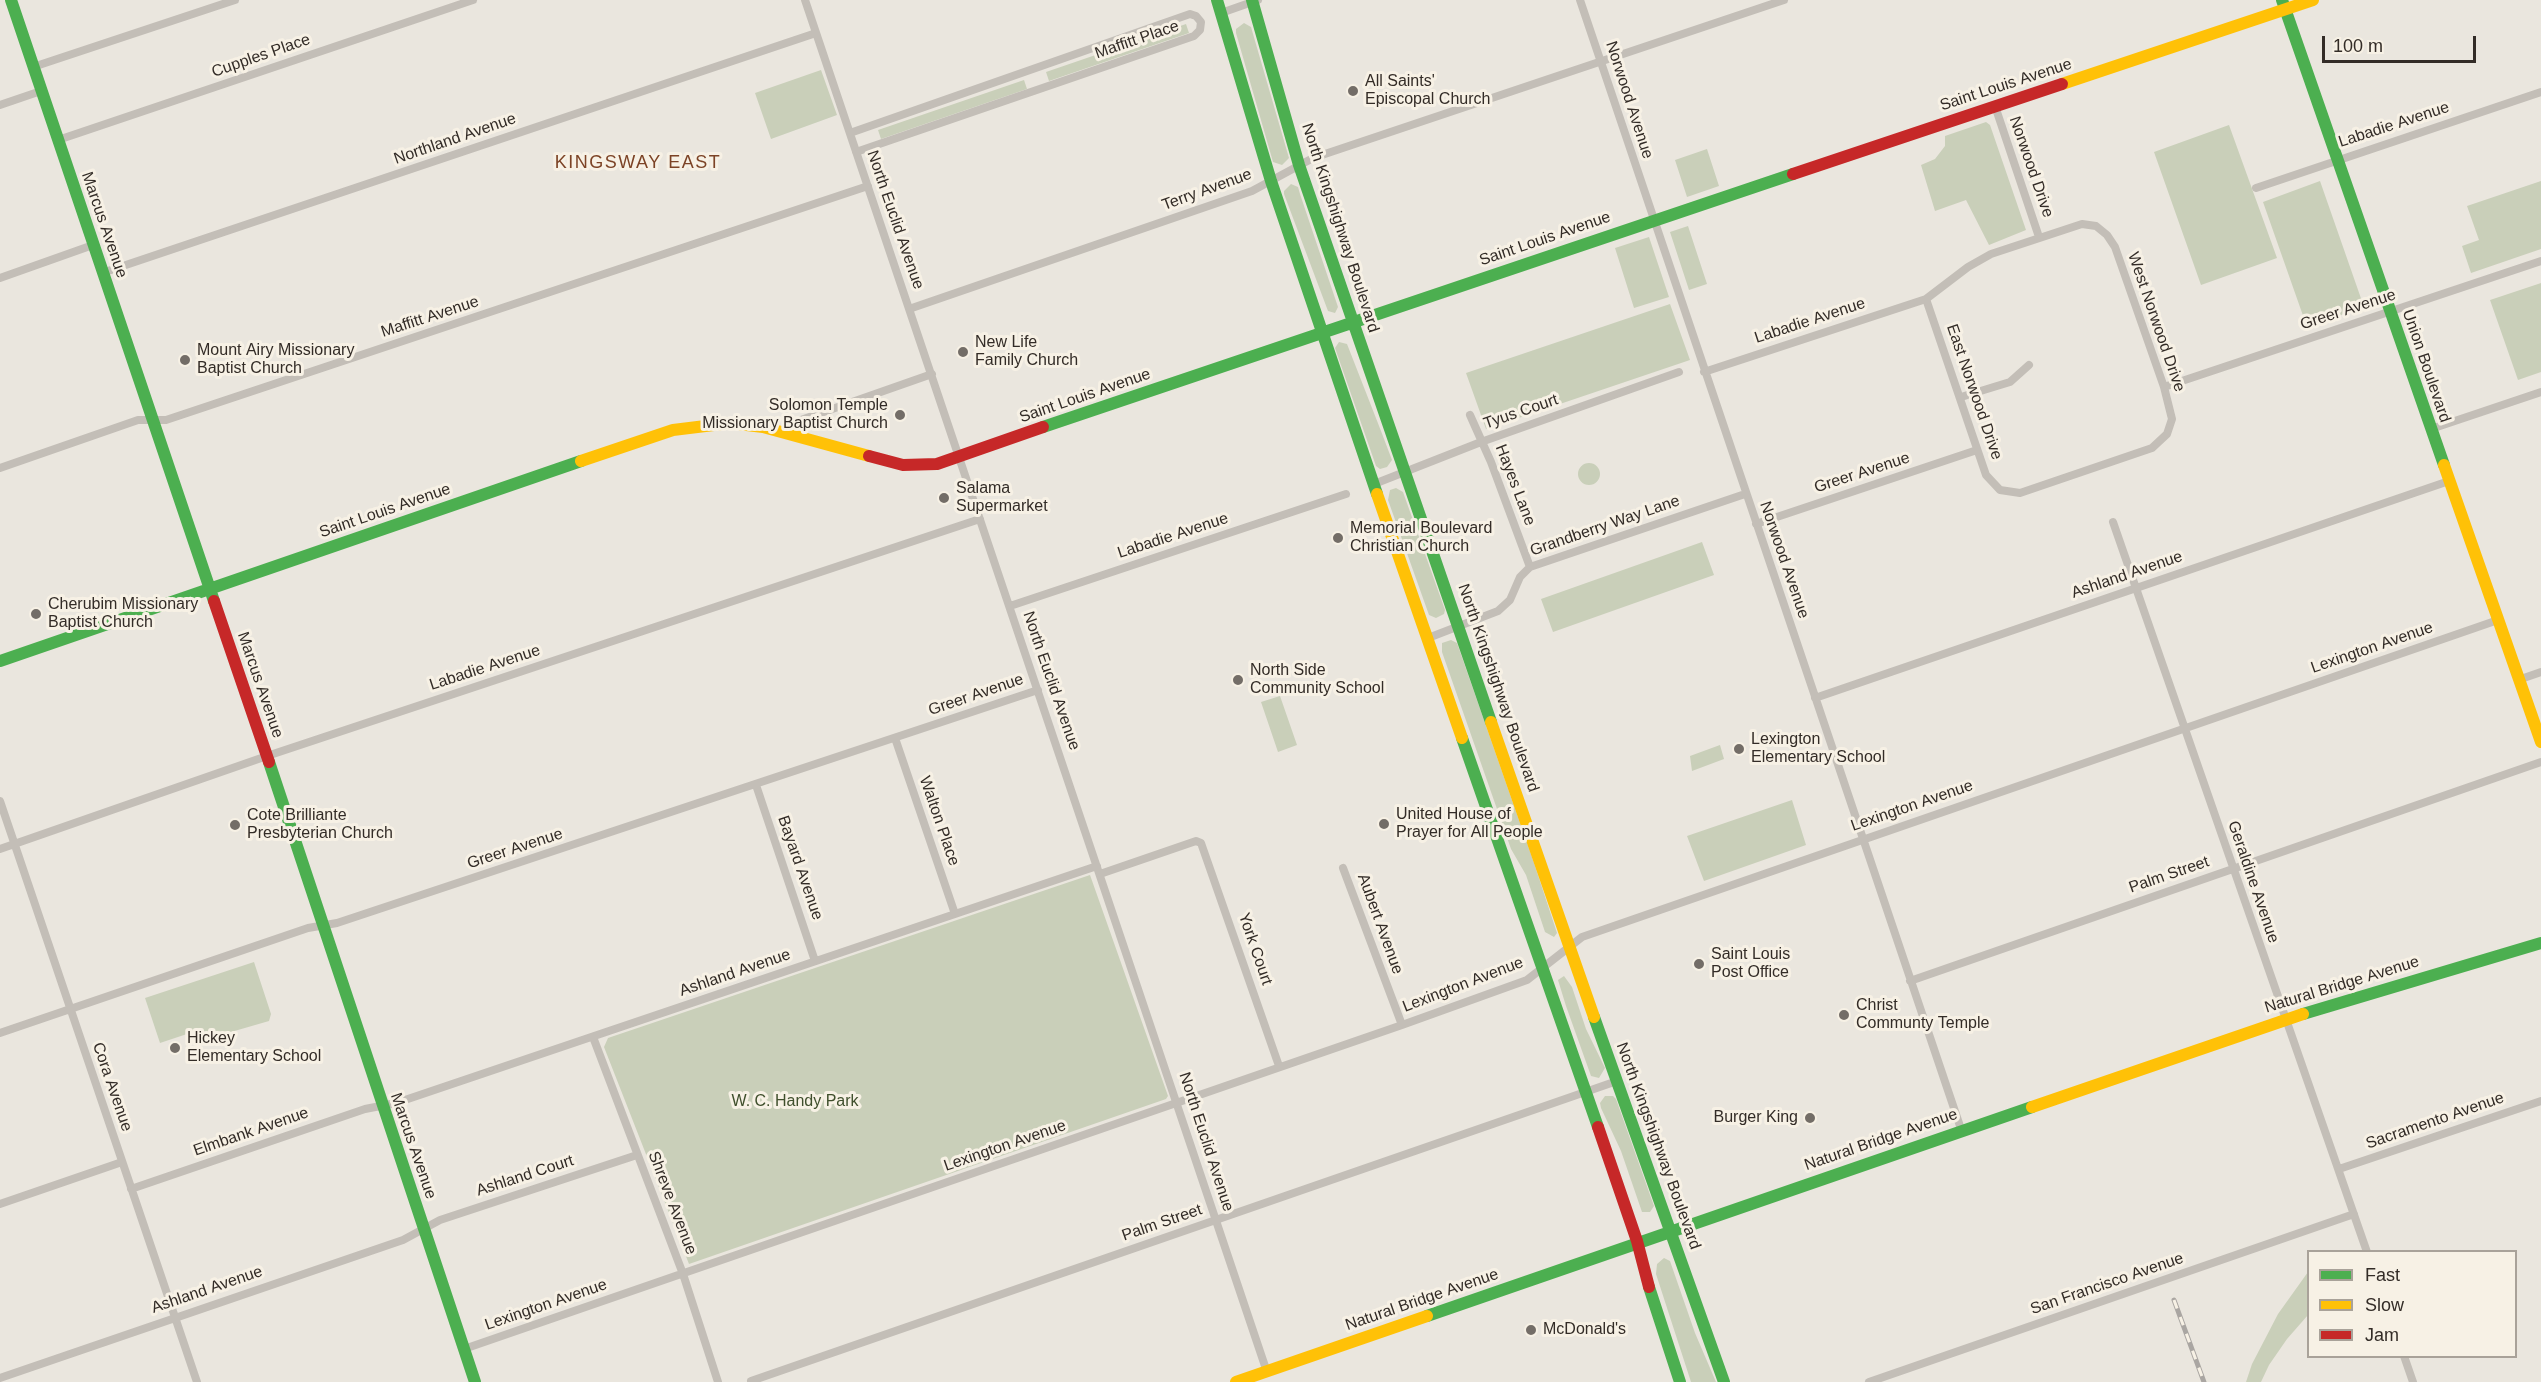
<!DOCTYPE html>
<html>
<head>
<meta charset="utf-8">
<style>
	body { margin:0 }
	#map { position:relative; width:2541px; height:1382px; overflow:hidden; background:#eae6de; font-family:Arial,sans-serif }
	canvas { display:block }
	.legend { position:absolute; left:2307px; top:1250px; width:210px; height:108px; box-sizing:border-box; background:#f7f1e5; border:2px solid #a9a299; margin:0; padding:8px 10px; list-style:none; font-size:18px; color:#332c27 }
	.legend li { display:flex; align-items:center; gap:12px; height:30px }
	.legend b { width:30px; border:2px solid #a9a299 }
	.scale { position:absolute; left:2322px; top:36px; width:154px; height:27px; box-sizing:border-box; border:3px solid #332c27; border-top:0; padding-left:8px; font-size:18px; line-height:21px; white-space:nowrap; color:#332c27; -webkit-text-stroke:4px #f7f1e5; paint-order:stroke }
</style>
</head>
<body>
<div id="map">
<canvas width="2541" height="1382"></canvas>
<ul class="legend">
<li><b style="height:8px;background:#4caf50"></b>Fast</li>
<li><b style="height:8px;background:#ffc107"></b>Slow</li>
<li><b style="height:8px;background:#c62828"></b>Jam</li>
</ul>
<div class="scale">100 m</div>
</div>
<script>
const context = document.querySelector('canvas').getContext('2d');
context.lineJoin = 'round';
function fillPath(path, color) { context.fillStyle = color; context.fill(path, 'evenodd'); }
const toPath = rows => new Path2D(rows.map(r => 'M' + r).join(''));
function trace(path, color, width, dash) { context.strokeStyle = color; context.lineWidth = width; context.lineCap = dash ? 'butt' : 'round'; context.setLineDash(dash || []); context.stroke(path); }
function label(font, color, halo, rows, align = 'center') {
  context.font = font + ' Arial,sans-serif'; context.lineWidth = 6; context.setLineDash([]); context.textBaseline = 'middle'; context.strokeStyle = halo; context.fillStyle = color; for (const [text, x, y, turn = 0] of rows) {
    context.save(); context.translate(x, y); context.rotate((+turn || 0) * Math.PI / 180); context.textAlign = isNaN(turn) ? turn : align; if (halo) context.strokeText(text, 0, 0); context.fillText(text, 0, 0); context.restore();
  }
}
const green = toPath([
	[1244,23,1251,27,1289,158,1282,165,1273,162,1236,33,1236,29],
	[1186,24,1189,33,1049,81,1046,72],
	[821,70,837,115,771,139,755,93],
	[1024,80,1027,89,881,139,878,130],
	[1986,122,1990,125,2026,230,1989,245,1966,200,1935,211,1921,165,1935,159,1945,146,1945,136],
	[2229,125,2277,258,2201,285,2154,152],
	[1707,149,1719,186,1687,197,1675,160],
	[2320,181,2364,307,2307,327,2263,202],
	[2541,181,2541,249,2471,273,2462,246,2479,240,2467,206],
	[1291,184,1298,187,1300,194,1338,307,1335,313,1328,311,1284,194,1284,191],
	[1688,226,1707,284,1689,290,1670,232],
	[1649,237,1669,297,1634,308,1615,248],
	[2541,283,2541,372,2518,380,2490,300],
	[1670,304,1690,360,1486,429,1466,373],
	[1339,342,1347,344,1381,431,1392,460,1387,467,1380,469,1376,466,1335,348],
	'1578 474a11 11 0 1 1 22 0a11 11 0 1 1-22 0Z',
	[1396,488,1403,492,1445,610,1444,614,1436,618,1429,615,1388,500,1390,490],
	[1702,542,1714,575,1553,632,1541,599],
	[1451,640,1457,643,1534,863,1557,933,1554,937,1545,932,1526,875,1511,849,1442,652,1442,643],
	[1280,696,1297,745,1278,752,1261,702],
	[1720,745,1724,759,1692,771,1690,756],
	[1792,800,1806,845,1704,881,1687,836],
	[1090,875,1168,1096,1166,1099,689,1264,604,1047,608,1038],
	[254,962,271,1014,269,1021,193,1043,190,1033,160,1043,145,998],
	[1564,976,1572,987,1586,1029,1605,1068,1599,1078,1591,1076,1566,1006,1558,980],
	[1605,1096,1613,1096,1616,1099,1654,1206,1650,1212,1642,1212,1621,1151,1601,1108,1600,1103],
	[1664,1258,1670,1261,1695,1333,1716,1382,1691,1382,1656,1274,1657,1264],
	[2308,1272,2308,1315,2287,1339,2269,1365,2261,1382,2246,1382,2252,1364,2278,1314]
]);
const street = toPath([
	[805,0,1267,1372],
	[1580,0,1961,1129],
	[1221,13,1258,0],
	[33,67,235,0],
	[0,105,41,91],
	[1995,106,2039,237],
	[850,133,1190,14,1196,16,1201,22,1200,30,1194,36,856,152],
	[58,140,473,0],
	[2256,188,2541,92],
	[102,273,816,33],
	[0,278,93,245],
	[909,309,1252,191,1313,158,1784,0],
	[1704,372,1926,299,1968,267,1991,254,2082,224,2096,226,2107,235,2115,247,2164,387,2172,419,2167,434,2152,448,2020,493,2000,490,1986,475,1926,299],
	[2164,387,2541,261],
	[1961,397,2010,382,2029,365],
	[1470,415,1491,462,1530,567],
	[2431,429,2541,392],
	[787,431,798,421,932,374],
	[0,468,138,420,166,420,868,186],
	[1374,484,1481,442,1679,372],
	[2113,522,2367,1252],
	[1756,524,1977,450],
	[1010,606,1346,494],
	[1428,638,1498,611,1510,600,1520,577,1530,567,1745,494],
	[2518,680,2541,672],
	[1815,698,2449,481],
	[895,738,955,914],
	[756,785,815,961],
	[0,801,197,1382],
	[0,849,267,756,980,519],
	[1343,868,1402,1025],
	[1100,874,1196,841,1201,843,1279,1066],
	[1910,981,2541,762],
	[0,1033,308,928,337,923,1038,690],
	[593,1037,683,1274,718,1382],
	[2339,1169,2541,1101],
	[131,1189,365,1109,396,1103,1097,866],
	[0,1204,122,1162],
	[464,1349,1402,1025,1527,980,1582,937,2498,620],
	[2404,1356,2413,1382],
	[0,1378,403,1240,440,1220,637,1155],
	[751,1381,1617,1081],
	[1869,1382,2354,1214]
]);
const fast = toPath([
	[11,0,214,601],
	[1217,0,1271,181,1377,494],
	[1252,0,1299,165,1491,722],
	[2282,0,2444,465],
	[1043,427,1793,174],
	[0,661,581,461],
	[1462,738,1598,1127],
	[269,762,475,1382],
	[2303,1014,2541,943],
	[1594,1017,1724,1382],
	[1649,1287,1680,1382],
	[1427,1316,2032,1107]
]);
const slow = toPath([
	[2062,84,2313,0],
	[581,461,673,430,730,423,763,427,869,456],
	[2444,465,2541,742],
	[1377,494,1462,738],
	[1491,722,1594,1017],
	[2032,1107,2303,1014],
	[1236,1382,1427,1316]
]);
const jam = toPath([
	[1793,174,2062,84],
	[869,456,903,465,937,464,1043,427],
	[214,601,269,762],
	[1598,1127,1637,1241,1649,1287]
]);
const rail = toPath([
	[2174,1300,2204,1382]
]);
const markers = [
	[1353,91,6,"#736d67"],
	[963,352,6,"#736d67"],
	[185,360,6,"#736d67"],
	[900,415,6,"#736d67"],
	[944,498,6,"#736d67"],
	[1338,538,6,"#736d67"],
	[36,614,6,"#736d67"],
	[1238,680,6,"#736d67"],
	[1739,749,6,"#736d67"],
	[1384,824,6,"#736d67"],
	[235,825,6,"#736d67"],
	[1699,964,6,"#736d67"],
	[1844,1015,6,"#736d67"],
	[175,1048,6,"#736d67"],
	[1810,1118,6,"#736d67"],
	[1531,1330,6,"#736d67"]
];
const streetNames = [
	["Maffitt Place",1137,40,-19],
	["Cupples Place",261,56,-19],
	["Saint Louis Avenue",2006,85,-18],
	["Norwood Avenue",1629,100,72],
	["Labadie Avenue",2394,125,-18],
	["Northland Avenue",455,139,-19],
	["Norwood Drive",2031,167,71],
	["Terry Avenue",1207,190,-20],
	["North Euclid Avenue",895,220,71],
	["Marcus Avenue",104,225,71],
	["North Kingshighway Boulevard",1340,228,72],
	["Saint Louis Avenue",1545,239,-19],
	["Greer Avenue",2348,310,-18],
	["Maffitt Avenue",430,317,-18],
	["Labadie Avenue",1810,321,-18],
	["West Norwood Drive",2156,322,71],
	["Union Boulevard",2426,366,71],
	["East Norwood Drive",1974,392,71],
	["Saint Louis Avenue",1085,396,-19],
	["Tyus Court",1521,412,-19],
	["Greer Avenue",1862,473,-18],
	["Hayes Lane",1515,485,69],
	["Saint Louis Avenue",385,511,-19],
	["Grandberry Way Lane",1605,526,-19],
	["Labadie Avenue",1173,536,-18],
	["Norwood Avenue",1784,560,71],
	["Ashland Avenue",2127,575,-19],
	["Lexington Avenue",2372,648,-19],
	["Labadie Avenue",485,668,-18],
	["North Euclid Avenue",1051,681,71],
	["Marcus Avenue",260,685,71],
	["North Kingshighway Boulevard",1498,688,71],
	["Greer Avenue",976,695,-19],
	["Lexington Avenue",1912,806,-19],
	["Walton Place",939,821,71],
	["Greer Avenue",515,849,-18],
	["Bayard Avenue",800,868,71],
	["Palm Street",2169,875,-19],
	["Geraldine Avenue",2253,882,71],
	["Aubert Avenue",1380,924,70],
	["York Court",1255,949,71],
	["Ashland Avenue",735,973,-19],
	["Lexington Avenue",1463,985,-21],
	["Natural Bridge Avenue",2342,985,-17],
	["Cora Avenue",112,1087,71],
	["Sacramento Avenue",2435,1121,-19],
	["Elmbank Avenue",251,1132,-19],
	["Natural Bridge Avenue",1881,1140,-19],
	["North Euclid Avenue",1206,1142,72],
	["Marcus Avenue",413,1146,71],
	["Lexington Avenue",1005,1146,-19],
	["North Kingshighway Boulevard",1658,1146,70],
	["Ashland Court",525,1176,-18],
	["Shreve Avenue",672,1203,69],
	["Palm Street",1162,1223,-19],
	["San Francisco Avenue",2107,1284,-19],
	["Ashland Avenue",207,1290,-19],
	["Natural Bridge Avenue",1422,1300,-19],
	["Lexington Avenue",546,1305,-19]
];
const poiNames = [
	["All Saints'",1365,82],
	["Episcopal Church",1365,100],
	["New Life",975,343],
	["Family Church",975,361],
	["Mount Airy Missionary",197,351],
	["Baptist Church",197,369],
	["Solomon Temple",888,406,"right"],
	["Missionary Baptist Church",888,424,"right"],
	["Salama",956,489],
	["Supermarket",956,507],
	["Memorial Boulevard",1350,529],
	["Christian Church",1350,547],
	["Cherubim Missionary",48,605],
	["Baptist Church",48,623],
	["North Side",1250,671],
	["Community School",1250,689],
	["Lexington",1751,740],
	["Elementary School",1751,758],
	["United House of",1396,815],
	["Prayer for All People",1396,833],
	["Cote Brilliante",247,816],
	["Presbyterian Church",247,834],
	["Saint Louis",1711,955],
	["Post Office",1711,973],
	["Christ",1856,1006],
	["Communty Temple",1856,1024],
	["Hickey",187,1039],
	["Elementary School",187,1057],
	["Burger King",1798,1118,"right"],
	["McDonald's",1543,1330]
];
const parkNames = [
	["W. C. Handy Park",795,1102]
];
const neighbourhoodNames = [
	["KINGSWAY EAST",638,163]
];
fillPath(green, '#c9cfb9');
trace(street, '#c3beb7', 8);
trace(fast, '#4caf50', 12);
trace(slow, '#ffc107', 12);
trace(jam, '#c62828', 12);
trace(rail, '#aaa6a2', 5);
trace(rail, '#f7f1e5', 3, [9]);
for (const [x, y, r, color] of markers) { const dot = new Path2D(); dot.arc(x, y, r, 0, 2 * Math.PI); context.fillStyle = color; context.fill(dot); trace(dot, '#f7f1e5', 2); }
label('16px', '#332c27', '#f7f1e5', streetNames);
label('16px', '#332c27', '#f7f1e5', poiNames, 'left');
label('16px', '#3f4f2c', '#f7f1e5', parkNames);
context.letterSpacing = '1.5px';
label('18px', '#7c4326', '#f7f1e5', neighbourhoodNames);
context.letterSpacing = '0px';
</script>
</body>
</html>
